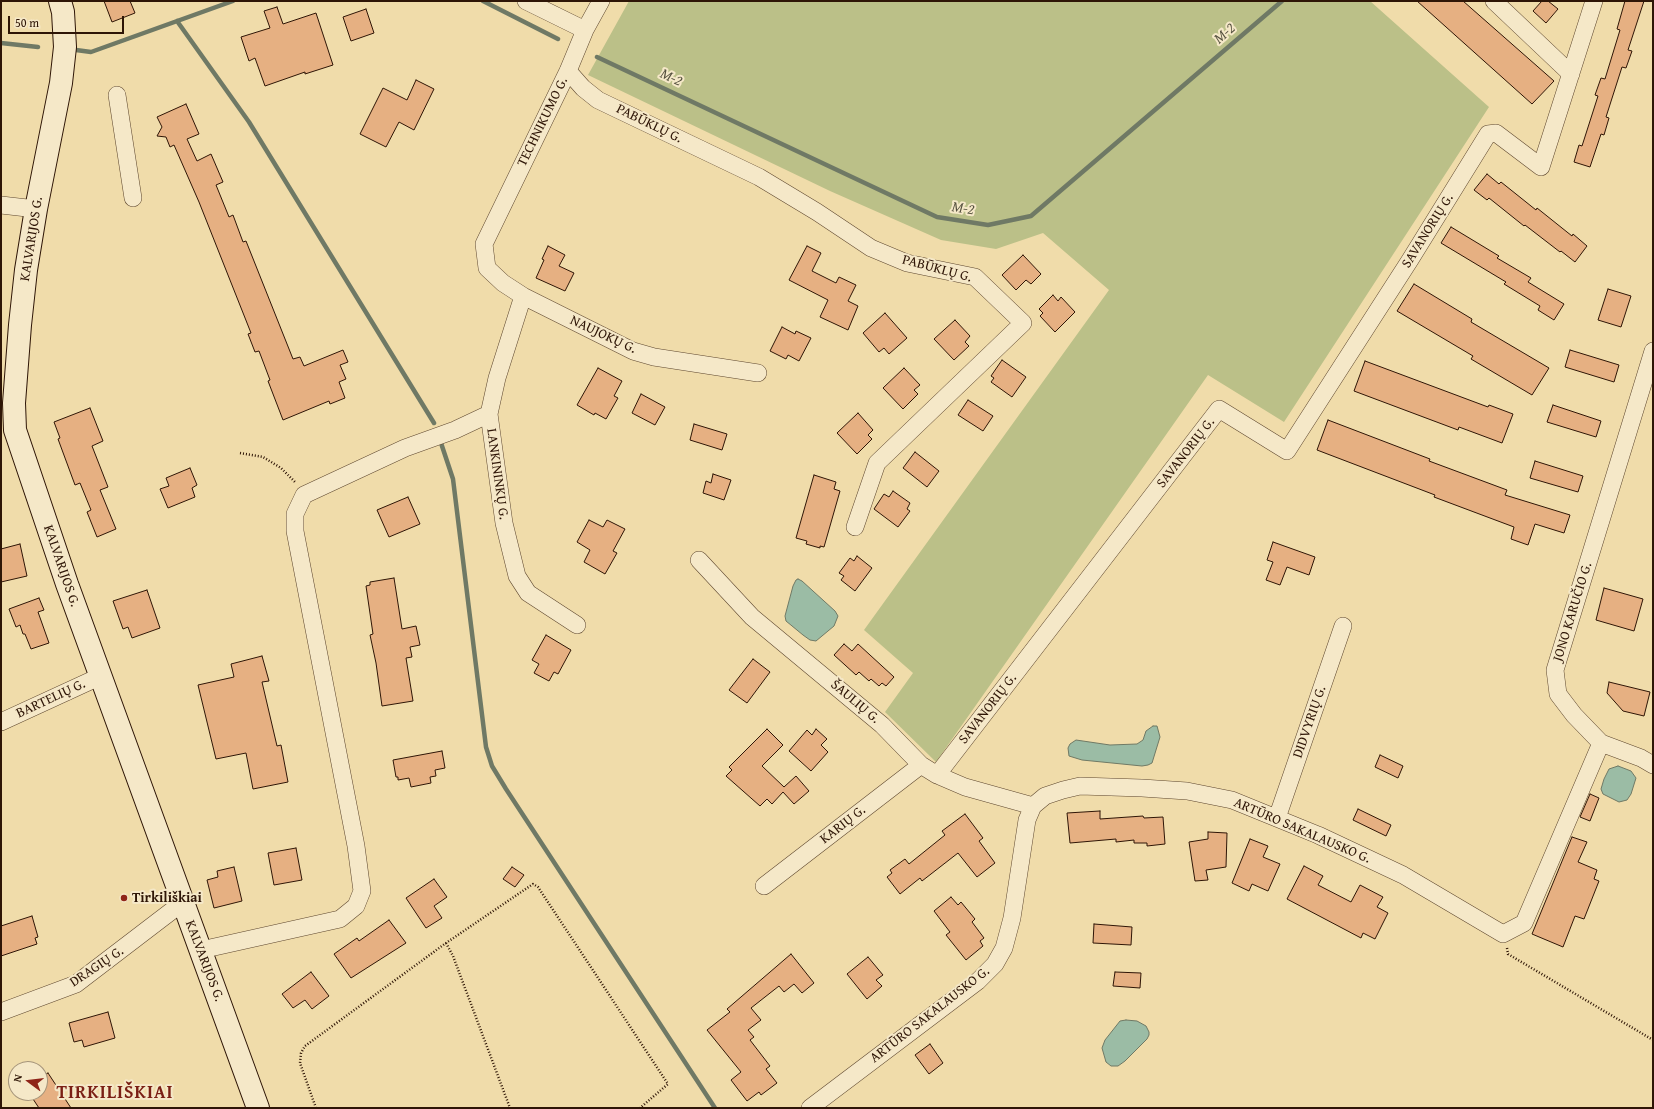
<!DOCTYPE html>
<html>
<head>
<meta charset="utf-8">
<style>
	body { margin:0 }
	#map { position:relative; width:1654px; height:1109px; overflow:hidden; background:#f0dcaa; font-family:"Gentium Book Plus",serif }
	canvas { display:block }
	.frame { position:absolute; inset:0; border:2px solid #2e1506; pointer-events:none }
	.north { position:absolute; left:8px; top:1061px; width:40px; height:40px; box-sizing:border-box; background:#f5e8c8; border:1px solid #a5947a; border-radius:50%; rotate:285deg; font-size:11px; font-weight:700; line-height:16px; text-align:center; color:#2e1506 }
	.north::after { content:''; display:block; margin:auto; width:14px; height:18px; background:#8f2418; clip-path:polygon(50% 0,100% 100%,50% 72%,0 100%) }
	.scale { position:absolute; left:8px; top:16px; width:116px; height:18px; box-sizing:border-box; border:2px solid #2e1506; border-top:0; padding-left:5px; font-size:12px; line-height:14px; white-space:nowrap; color:#2e1506; -webkit-text-stroke:3px #f5e8c8; paint-order:stroke }
</style>
</head>
<body>
<div id="map">
<canvas width="1654" height="1109"></canvas>
<div class="frame"></div>
<div class="north">N</div>
<div class="scale">50 m</div>
</div>
<script>
const context = document.querySelector('canvas').getContext('2d');
context.lineJoin = 'round';
function fillPath(path, color) { context.fillStyle = color; context.fill(path, 'evenodd'); }
const toPath = rows => new Path2D(rows.map(r => 'M' + r).join(''));
function trace(path, color, width, dash) { context.strokeStyle = color; context.lineWidth = width; context.lineCap = dash ? 'butt' : 'round'; context.setLineDash(dash || []); context.stroke(path); }
function label(font, color, halo, rows, align = 'center') {
  context.font = font + ' "Gentium Book Plus",serif'; context.lineWidth = 4; context.setLineDash([]); context.textBaseline = 'middle'; context.strokeStyle = halo; context.fillStyle = color; for (const [text, x, y, turn = 0] of rows) {
    context.save(); context.translate(x, y); context.rotate((+turn || 0) * Math.PI / 180); context.textAlign = isNaN(turn) ? turn : align; if (halo) context.strokeText(text, 0, 0); context.fillText(text, 0, 0); context.restore();
  }
}
const green = toPath([
	[629,1,1370,1,1489,107,1284,422,1208,375,936,762,885,712,913,673,864,630,1109,290,1043,233,996,249,941,240,830,191,588,75]
]);
const water = toPath([
	[798,579,802,581,835,611,838,616,834,626,816,641,810,640,803,635,786,621,785,616,793,586,796,580,798,579],
	[1153,726,1157,726,1160,737,1152,763,1148,765,1142,766,1082,760,1069,756,1068,748,1070,744,1076,740,1110,745,1137,744,1143,740,1146,731,1153,726],
	[1618,766,1631,771,1636,778,1631,794,1627,800,1619,802,1603,794,1601,789,1604,779,1609,769,1618,766],
	[1126,1020,1137,1021,1146,1026,1149,1032,1149,1035,1147,1039,1125,1061,1118,1066,1111,1066,1106,1062,1102,1048,1105,1040,1120,1021,1126,1020]
]);
const stream = toPath([
	[483,1,558,39],
	[177,21,249,122,434,423],
	[1,43,38,47],
	[76,50,91,52,233,1],
	[597,57,937,217,988,225,1031,216,1282,1],
	[441,443,453,479,486,747,492,766,506,789,715,1108]
]);
const building = toPath([
	[104,1,130,1,135,13,112,22,104,1],
	[1417,1,1463,1,1554,81,1532,104,1417,1],
	[1542,1,1548,1,1558,9,1546,23,1533,11,1542,1],
	[1625,1,1644,1,1628,50,1632,51,1626,68,1622,67,1606,117,1609,118,1604,135,1601,134,1590,167,1574,162,1579,145,1582,146,1598,96,1595,95,1601,78,1605,79,1620,30,1617,29,1625,1],
	[277,7,283,24,316,13,333,65,305,74,305,72,265,86,255,58,249,61,241,37,270,28,264,11,277,7],
	[366,9,374,33,351,41,343,17,366,9],
	[416,80,434,89,414,130,399,122,386,147,360,134,383,88,407,100,416,80],
	[186,104,199,134,187,139,197,161,211,154,223,182,216,185,229,217,233,215,243,242,246,241,293,359,300,357,304,366,343,350,348,362,340,365,346,379,339,382,345,398,330,404,329,401,283,420,268,381,270,380,259,351,255,352,248,334,251,333,199,202,174,145,170,147,166,137,157,136,162,127,157,117,186,104],
	[1487,174,1499,184,1501,182,1536,210,1537,208,1572,236,1573,234,1587,246,1575,262,1561,251,1560,252,1525,225,1524,226,1489,198,1487,200,1474,190,1487,174],
	[1451,227,1499,256,1497,258,1531,278,1528,282,1564,304,1554,320,1538,310,1540,306,1504,284,1506,282,1441,243,1451,227],
	[548,246,565,255,559,266,574,273,565,291,536,278,544,260,542,259,548,246],
	[807,246,821,253,812,271,836,283,839,277,856,285,848,301,858,306,848,330,820,317,828,300,789,280,807,246],
	[1023,255,1041,274,1031,284,1026,280,1016,290,1002,275,1023,255],
	[1414,284,1472,319,1471,322,1549,368,1532,395,1471,359,1473,356,1397,311,1414,284],
	[1608,289,1631,296,1621,327,1598,320,1608,289],
	[1053,295,1058,301,1061,297,1075,312,1055,332,1040,316,1043,313,1039,309,1053,295],
	[885,313,907,338,889,354,884,348,879,352,863,333,885,313],
	[955,320,970,336,965,342,969,346,954,360,934,339,955,320],
	[782,327,795,334,796,331,811,338,799,361,788,355,786,359,770,351,782,327],
	[1570,350,1619,365,1614,382,1565,367,1570,350],
	[1002,360,1026,377,1012,397,991,382,994,378,991,376,1002,360],
	[1365,361,1488,407,1489,405,1513,414,1502,443,1459,427,1458,430,1354,391,1365,361],
	[598,368,622,381,614,396,618,398,606,419,595,413,594,415,577,405,598,368],
	[904,368,920,385,914,390,918,394,903,409,883,388,904,368],
	[641,394,665,407,655,425,632,413,641,394],
	[968,400,993,416,983,431,958,415,968,400],
	[1553,405,1601,421,1596,437,1547,422,1553,405],
	[90,408,103,441,92,446,108,487,100,490,116,529,97,537,87,512,91,510,80,483,75,485,58,439,60,438,54,422,90,408],
	[858,413,873,430,868,435,872,439,857,454,837,433,858,413],
	[1328,420,1430,459,1429,461,1507,490,1505,495,1570,515,1564,533,1535,524,1528,545,1511,539,1514,527,1434,497,1435,495,1317,450,1328,420],
	[694,424,727,434,722,450,690,440,694,424],
	[915,452,939,471,927,487,903,468,915,452],
	[1535,461,1583,476,1578,492,1530,478,1535,461],
	[190,468,197,485,192,488,195,497,168,508,160,489,169,486,166,478,190,468],
	[713,474,731,480,724,500,703,493,706,481,711,483,713,474],
	[814,475,836,482,834,489,840,491,824,547,820,546,820,548,806,544,807,541,796,538,814,475],
	[893,491,910,503,907,509,910,511,898,527,874,509,884,494,889,497,893,491],
	[408,497,420,524,389,537,377,510,408,497],
	[589,520,603,527,607,520,625,529,613,551,617,553,605,574,584,562,590,550,577,542,589,520],
	[1273,542,1315,557,1309,575,1287,567,1280,585,1266,580,1273,562,1267,560,1273,542],
	[20,544,27,576,1,582,1,549,20,544],
	[857,556,872,568,855,591,841,580,844,576,839,573,850,558,854,561,857,556],
	[394,578,402,629,416,626,420,645,410,647,412,657,406,658,413,701,382,706,376,663,370,635,373,634,366,586,370,585,370,582,394,578],
	[1604,588,1643,599,1634,631,1596,620,1604,588],
	[147,590,160,628,132,638,128,627,123,629,113,601,147,590],
	[39,598,44,610,38,612,49,643,31,649,25,634,23,634,20,625,16,627,9,609,39,598],
	[546,635,571,650,558,674,554,672,549,681,534,673,539,664,532,660,546,635],
	[844,644,852,651,858,644,894,677,886,686,882,683,879,686,871,679,869,681,859,672,856,675,834,655,844,644],
	[262,656,269,681,262,682,277,746,281,745,288,782,253,789,246,753,216,759,198,685,234,677,231,664,262,656],
	[753,659,770,672,747,703,729,690,753,659],
	[1609,682,1650,692,1644,716,1623,711,1607,693,1609,682],
	[767,729,783,745,762,766,784,787,796,776,809,791,794,804,783,792,772,804,767,799,760,806,726,776,732,770,729,767,767,729],
	[816,729,827,739,821,745,828,752,811,771,789,751,807,730,812,735,816,729],
	[442,751,445,768,435,770,436,776,430,777,431,783,411,787,409,778,398,780,398,777,396,777,393,760,442,751],
	[1380,755,1403,766,1398,778,1375,767,1380,755],
	[1590,794,1599,798,1590,821,1580,817,1590,794],
	[1358,809,1391,825,1386,836,1353,820,1358,809],
	[1100,811,1100,819,1143,816,1144,818,1163,817,1165,844,1147,846,1147,843,1134,843,1134,840,1116,842,1116,839,1070,843,1067,813,1100,811],
	[965,814,983,838,979,841,995,863,977,877,958,853,922,881,920,878,900,894,887,877,892,873,890,870,905,859,909,864,945,835,942,831,965,814],
	[1208,832,1227,833,1226,867,1206,870,1208,880,1195,881,1189,842,1208,839,1208,832],
	[1572,837,1587,842,1578,862,1597,870,1594,879,1599,881,1584,919,1575,916,1563,947,1532,934,1572,837],
	[1250,839,1268,846,1263,857,1280,864,1268,891,1252,884,1249,891,1232,883,1250,839],
	[296,848,302,880,274,885,268,853,296,848],
	[1304,866,1323,876,1318,885,1351,902,1360,885,1383,897,1377,907,1388,913,1375,939,1363,933,1361,938,1287,899,1304,866],
	[234,867,242,901,214,908,207,880,218,877,217,871,234,867],
	[512,867,524,875,515,887,503,879,512,867],
	[434,879,447,897,434,906,442,918,426,928,406,898,434,879],
	[951,897,958,905,961,902,975,919,972,922,984,938,980,941,983,946,966,960,946,935,950,932,934,911,951,897],
	[32,916,38,937,35,938,37,944,1,956,1,926,32,916],
	[389,920,406,943,351,978,334,954,357,938,359,941,389,920],
	[1094,924,1132,927,1131,945,1093,943,1094,924],
	[791,954,814,983,802,993,794,984,784,992,779,986,751,1008,761,1020,748,1030,754,1037,750,1040,770,1066,766,1069,777,1083,761,1095,759,1092,747,1101,731,1080,741,1072,707,1030,730,1012,727,1009,791,954],
	[868,957,883,975,876,980,882,986,867,999,847,974,868,957],
	[311,972,329,996,312,1009,305,1000,293,1008,282,994,311,972],
	[1115,972,1141,973,1140,988,1113,986,1115,972],
	[108,1012,115,1038,84,1047,82,1040,74,1042,69,1023,108,1012],
	[930,1044,943,1063,929,1074,915,1055,930,1044],
	[48,1073,71,1108,39,1108,29,1093,40,1093,40,1078,48,1073]
]);
const path = toPath([
	[240,453,263,457,281,468,296,483],
	[446,943,453,956,510,1108],
	[1507,948,1508,954,1653,1040],
	[316,1108,300,1063,301,1053,305,1046,446,943,533,884,538,887,668,1084,640,1108]
]);
const street = toPath([
	[526,1,585,30],
	[601,1,585,30,568,71,484,244,487,268,503,283,523,296,633,351,654,357,758,373],
	[1494,1,1571,74],
	[568,71,583,88,598,100,759,177,817,212,871,248,907,263,975,277,1023,323,877,463,855,527],
	[117,95,133,198],
	[1,205,36,209],
	[523,296,497,378,489,414,504,523,517,576,528,593,577,625],
	[699,560,752,617,882,725,921,765,937,775,965,787,1033,806],
	[1,722,101,676],
	[1601,743,1641,758,1653,765],
	[937,775,1219,409,1287,451,1410,260,1488,134,1496,133,1541,167,1594,1],
	[1277,818,1343,626],
	[764,886,921,765],
	[201,950,340,919,356,906,362,891,356,846,295,531,295,514,304,495,405,448,455,430,489,414],
	[1,1012,76,984,182,903],
	[810,1108,978,981,995,964,1004,948,1012,918,1027,820,1033,806,1045,796,1063,790,1080,786,1142,788,1187,791,1232,800,1318,835,1403,875,1503,934,1524,923,1601,743,1574,715,1558,694,1555,670,1653,351]
]);
const secondary = toPath([
	[60,1,63,12,65,47,61,83,36,209,26,270,20,325,14,403,15,430,67,584,258,1108]
]);
const markers = [
	[124,898,4,"#8f2418"]
];
const streetNames = [
	["TECHNIKUMO G.",543,122,-64],
	["PABŪKLŲ G.",649,124,26],
	["SAVANORIŲ G.",1428,231,-58],
	["KALVARIJOS G.",32,239,-81],
	["PABŪKLŲ G.",937,269,15],
	["NAUJOKŲ G.",603,335,25],
	["SAVANORIŲ G.",1186,453,-52],
	["LANKININKŲ G.",497,474,82],
	["KALVARIJOS G.",61,566,71],
	["JONO KARUČIO G.",1573,612,-73],
	["BARTELIŲ G.",51,699,-25],
	["ŠAULIŲ G.",855,702,40],
	["SAVANORIŲ G.",988,709,-52],
	["DIDVYRIŲ G.",1310,722,-71],
	["KARIŲ G.",843,825,-38],
	["ARTŪRO SAKALAUSKO G.",1302,831,23],
	["KALVARIJOS G.",204,961,69],
	["DRAGIŲ G.",97,967,-34],
	["ARTŪRO SAKALAUSKO G.",930,1015,-38]
];
const poiNames = [
	["Tirkiliškiai",132,898]
];
const waterNames = [
	["M-2",1225,34,-41],
	["M-2",671,78,25],
	["M-2",963,209,9]
];
const districtNames = [
	["TIRKILIŠKIAI",115,1093]
];
fillPath(green, '#bbc088');
fillPath(water, '#9bbca5');
trace(water, '#6f7965', 1);
trace(stream, '#6f7965', 4.5);
fillPath(building, '#e6b082');
trace(building, '#2e1506', 1);
trace(street, '#5e472f', 18);
trace(secondary, '#2e1506', 24);
trace(path, '#2e1506', 2.5, [1, 2]);
trace(street, '#f5e8c8', 17);
trace(secondary, '#f5e8c8', 22);
for (const [x, y, r, color] of markers) { const dot = new Path2D(); dot.arc(x, y, r, 0, 2 * Math.PI); context.fillStyle = color; context.fill(dot); trace(dot, '#f5e8c8', 1.5); }
label('14px', '#2e1506', '#f5e8c8', streetNames);
label('bold 14px', '#2e1506', '#f5e8c8', poiNames, 'left');
label('italic 15px', '#544f3e', '#f5e8c8', waterNames);
context.letterSpacing = '1px';
label('bold 18px', '#7a1f14', '#f5e8c8', districtNames);
context.letterSpacing = '0px';
</script>
</body>
</html>
